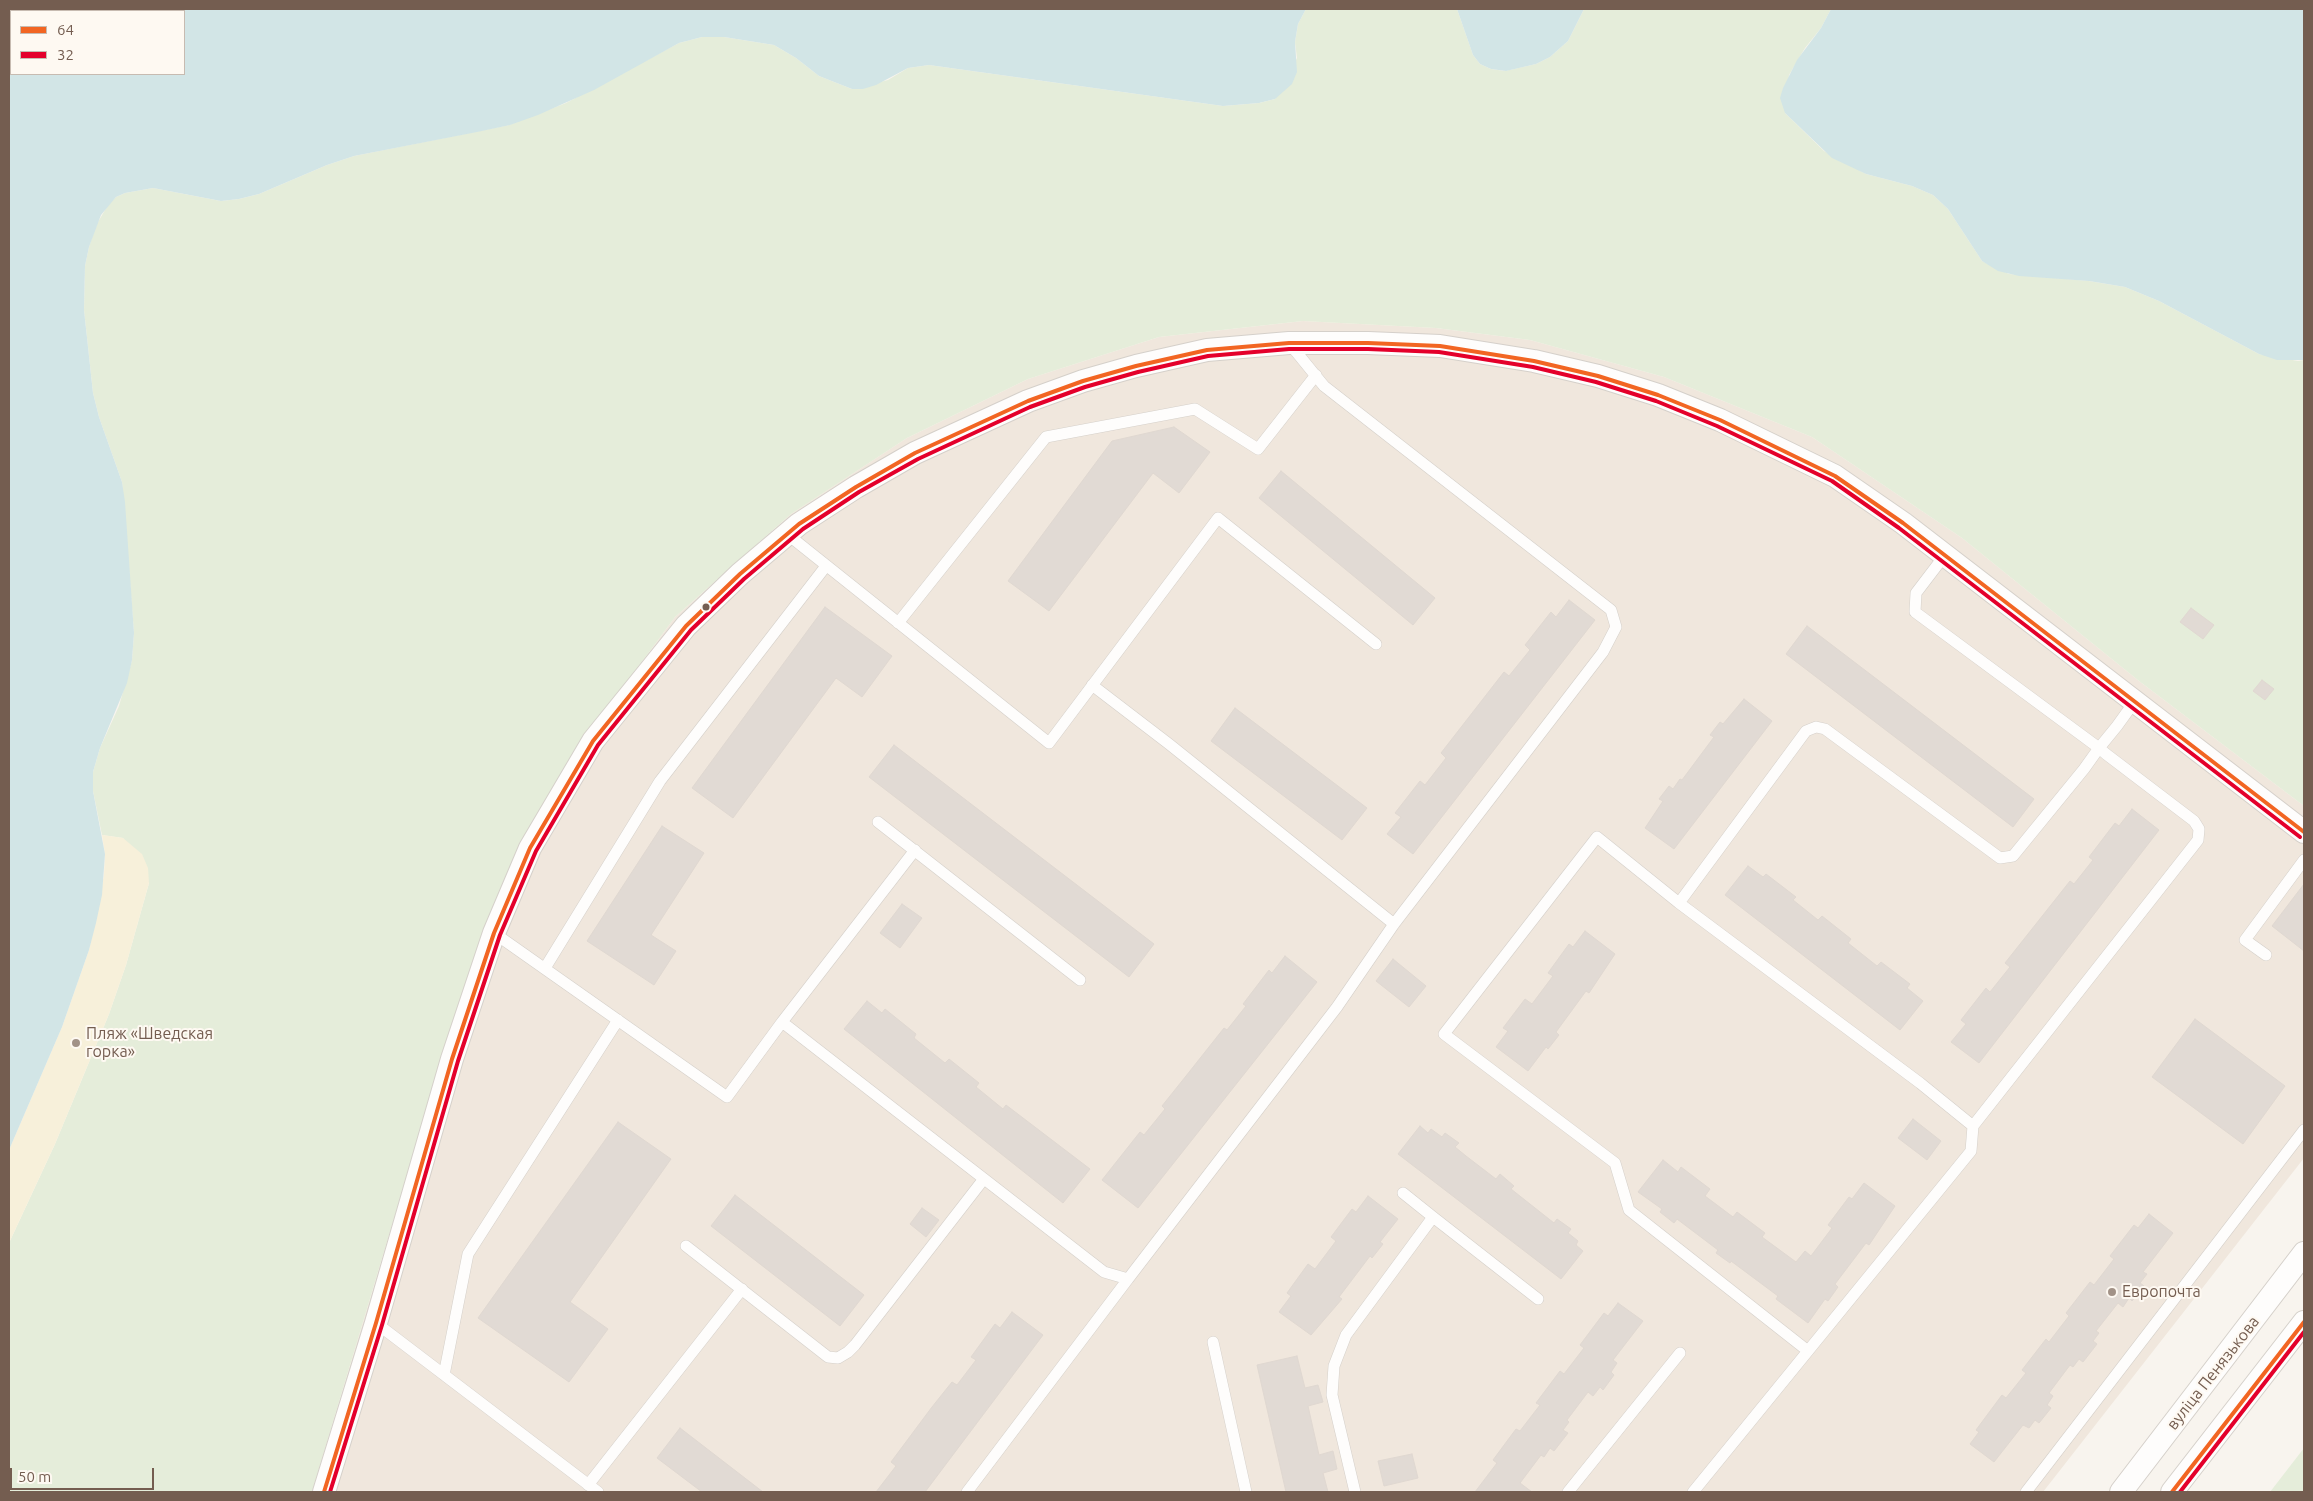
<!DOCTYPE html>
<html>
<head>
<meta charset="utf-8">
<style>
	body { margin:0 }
	#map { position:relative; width:2313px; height:1501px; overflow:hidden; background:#f8f4ee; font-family:Ubuntu,sans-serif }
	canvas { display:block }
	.frame { position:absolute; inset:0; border:10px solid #745d50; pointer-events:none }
	.legend { position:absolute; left:10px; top:10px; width:175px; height:65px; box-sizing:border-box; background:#fef9f2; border:1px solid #c7bbb1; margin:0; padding:6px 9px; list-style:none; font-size:15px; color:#745d50 }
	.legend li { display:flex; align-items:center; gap:10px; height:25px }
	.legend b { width:25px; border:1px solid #c7bbb1 }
	.scale { position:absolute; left:10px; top:1468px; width:144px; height:22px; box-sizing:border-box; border:2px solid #745d50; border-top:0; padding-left:6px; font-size:15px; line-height:18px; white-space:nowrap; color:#745d50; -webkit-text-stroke:4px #fef9f2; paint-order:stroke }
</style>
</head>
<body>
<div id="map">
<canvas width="2313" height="1501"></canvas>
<div class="frame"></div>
<ul class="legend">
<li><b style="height:6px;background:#f26522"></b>64</li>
<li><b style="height:6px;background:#e4002b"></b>32</li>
</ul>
<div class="scale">50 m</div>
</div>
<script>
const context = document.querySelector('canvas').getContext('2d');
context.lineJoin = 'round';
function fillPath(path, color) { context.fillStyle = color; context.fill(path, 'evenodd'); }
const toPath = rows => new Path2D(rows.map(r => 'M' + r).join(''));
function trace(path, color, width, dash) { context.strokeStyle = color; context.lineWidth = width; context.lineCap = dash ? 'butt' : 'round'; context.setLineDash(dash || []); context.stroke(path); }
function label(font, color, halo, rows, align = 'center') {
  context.font = font + ' Ubuntu,sans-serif'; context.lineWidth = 4; context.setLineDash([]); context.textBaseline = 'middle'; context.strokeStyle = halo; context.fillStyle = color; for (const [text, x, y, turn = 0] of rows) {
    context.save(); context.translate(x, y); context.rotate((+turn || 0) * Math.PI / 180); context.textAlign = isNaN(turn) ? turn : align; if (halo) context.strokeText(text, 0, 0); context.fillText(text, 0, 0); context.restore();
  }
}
const residential = toPath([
	[1303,321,1436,328,1530,340,1664,377,1812,437,1962,538,2139,681,2304,806,2304,1158,2043,1492,312,1492,443,1055,588,735,675,617,791,514,907,438,1028,379,1159,337]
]);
const green = toPath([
	[1306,9,1457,9,1473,55,1480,64,1491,69,1505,71,1536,64,1550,57,1568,41,1584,9,1831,9,1821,28,1805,48,1789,75,1785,113,1824,151,1866,174,1912,186,1933,195,1948,209,1982,261,2009,274,2089,281,2125,287,2159,301,2259,354,2298,361,2304,360,2304,806,2139,681,1962,538,1812,437,1664,377,1530,340,1436,328,1303,321,1159,337,1028,379,907,438,791,514,675,617,588,735,443,1055,312,1492,9,1492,9,1243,55,1144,109,1014,126,965,149,883,123,838,102,835,93,791,93,772,100,748,119,706,132,660,134,633,122,482,99,417,93,393,84,310,85,266,89,247,95,227,108,205,116,197,125,193,153,188,221,201,239,199,259,194,327,165,354,156,509,125,566,103,679,43,702,37,724,37,774,45,796,58,819,76,852,89,888,80,908,68,929,65,1223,106,1259,103,1275,99,1297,58,1295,42,1298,24],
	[2304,1448,2304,1492,2270,1492]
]);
const sand = toPath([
	[102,835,123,838,142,854,148,868,149,883,126,965,109,1014,55,1144,9,1243,9,1150,62,1027,89,950,104,875,105,854]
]);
const water = toPath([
	[9,9,1306,9,1298,24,1295,42,1297,72,1292,84,1275,99,1259,103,1223,106,929,65,908,68,876,85,863,89,852,89,819,76,796,58,774,45,724,37,702,37,679,43,594,90,538,115,510,125,477,132,354,156,327,165,259,194,239,199,221,201,153,188,125,193,116,197,101,215,89,247,85,266,84,310,93,393,99,417,122,482,125,502,134,633,132,660,127,683,100,748,93,772,93,791,105,854,102,895,96,923,89,950,62,1027,9,1150],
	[11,11,184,11,184,74,11,74],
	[1457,9,1584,9,1568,41,1550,57,1536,64,1506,71,1491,69,1480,64,1473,55],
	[1831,9,2304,9,2304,360,2277,360,2259,354,2159,301,2125,287,2089,281,2019,276,1998,271,1982,261,1948,209,1933,195,1912,186,1866,174,1832,158,1785,113,1780,98,1783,88,1797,60,1821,28]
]);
const building = toPath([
	[1174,427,1210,452,1179,493,1153,473,1049,611,1008,581,1112,441,1174,427],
	[1281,471,1435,598,1413,625,1259,498,1281,471],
	[1569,600,1595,620,1413,854,1387,834,1401,817,1395,813,1420,781,1425,785,1446,758,1441,753,1504,672,1509,676,1530,650,1525,645,1551,612,1556,617,1569,600],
	[825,607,892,656,862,697,836,678,733,818,692,788,825,607],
	[2191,608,2214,625,2203,639,2180,622,2191,608],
	[1807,626,2034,799,2013,827,1786,654,1807,626],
	[2262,680,2274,689,2265,700,2253,691,2262,680],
	[1744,699,1772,721,1674,849,1645,828,1663,801,1659,799,1669,786,1673,789,1680,779,1682,780,1714,737,1710,735,1720,722,1723,724,1744,699],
	[1235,708,1367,808,1342,840,1211,741,1235,708],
	[894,745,1154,944,1129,977,869,777,894,745],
	[2132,809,2159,830,1979,1063,1951,1042,1966,1024,1961,1020,1986,988,1990,992,2010,967,2005,963,2070,881,2074,884,2093,860,2089,857,2115,823,2119,826,2132,809],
	[662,826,704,853,651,935,676,951,654,985,587,941,662,826],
	[1748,866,1763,877,1766,874,1796,897,1793,900,1818,920,1822,916,1851,939,1848,943,1877,966,1881,962,1910,984,1907,988,1923,1001,1900,1030,1725,895,1748,866],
	[2304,884,2304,951,2272,926,2304,884],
	[902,904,922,918,900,948,880,933,902,904],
	[1585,931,1615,954,1589,993,1586,991,1556,1032,1559,1035,1548,1049,1546,1047,1528,1071,1496,1047,1508,1031,1503,1028,1525,999,1532,1004,1553,976,1548,973,1569,944,1573,947,1585,931],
	[1285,956,1317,982,1138,1208,1102,1180,1140,1132,1144,1135,1165,1109,1162,1106,1186,1076,1224,1028,1227,1030,1246,1006,1243,1004,1269,970,1272,973,1285,956],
	[1393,959,1426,986,1409,1007,1376,981,1393,959],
	[867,1001,882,1013,885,1009,916,1034,914,1038,945,1063,949,1059,979,1083,976,1087,1003,1109,1006,1105,1090,1169,1063,1203,844,1029,867,1001],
	[2195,1019,2285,1086,2243,1144,2152,1077,2195,1019],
	[1913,1119,1941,1141,1927,1160,1898,1138,1913,1119],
	[618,1122,671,1159,570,1302,608,1329,569,1382,478,1318,618,1122],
	[1420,1126,1428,1133,1431,1129,1442,1137,1445,1133,1459,1143,1455,1147,1466,1156,1496,1179,1500,1174,1514,1186,1511,1189,1554,1223,1557,1219,1571,1229,1568,1233,1578,1241,1576,1245,1583,1251,1561,1279,1398,1154,1420,1126],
	[1663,1160,1678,1172,1681,1167,1710,1189,1705,1196,1733,1217,1737,1212,1765,1233,1762,1237,1796,1262,1805,1251,1811,1256,1832,1228,1828,1225,1849,1197,1852,1199,1864,1183,1895,1206,1869,1245,1866,1243,1835,1284,1838,1287,1828,1301,1825,1299,1808,1323,1776,1299,1778,1296,1731,1261,1730,1263,1716,1253,1718,1250,1677,1219,1674,1223,1660,1212,1662,1209,1638,1192,1663,1160],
	[735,1195,864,1295,840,1326,711,1226,735,1195],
	[1368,1196,1398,1219,1380,1242,1383,1244,1372,1258,1370,1256,1339,1297,1342,1299,1311,1335,1279,1312,1291,1296,1287,1293,1308,1264,1315,1269,1336,1241,1331,1237,1352,1209,1356,1212,1368,1196],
	[922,1208,939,1220,926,1237,910,1224,922,1208],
	[2149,1214,2173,1233,2143,1272,2147,1274,2140,1283,2144,1286,2132,1301,2129,1298,2123,1307,2118,1303,2096,1331,2099,1333,2093,1341,2097,1344,2083,1362,2079,1359,2073,1367,2070,1365,2049,1393,2053,1396,2047,1405,2051,1408,2039,1423,2035,1420,2029,1428,2023,1425,1994,1462,1970,1444,1979,1432,1976,1430,2002,1395,2006,1398,2026,1373,2022,1370,2046,1339,2049,1342,2069,1316,2066,1313,2090,1282,2094,1285,2114,1259,2110,1256,2134,1225,2138,1228,2149,1214],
	[1618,1303,1643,1321,1613,1360,1617,1363,1611,1372,1614,1375,1603,1390,1600,1387,1593,1396,1588,1392,1567,1420,1569,1422,1563,1430,1568,1433,1554,1451,1550,1448,1544,1457,1541,1455,1520,1483,1532,1492,1475,1492,1497,1463,1493,1460,1516,1429,1520,1431,1540,1405,1536,1403,1560,1371,1564,1374,1584,1348,1580,1345,1604,1313,1608,1316,1618,1303],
	[1012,1312,1043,1335,925,1492,876,1492,896,1466,891,1462,932,1407,952,1382,957,1385,976,1360,971,1357,995,1324,1000,1328,1012,1312],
	[1297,1356,1305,1388,1318,1385,1323,1402,1308,1406,1319,1455,1333,1451,1337,1469,1323,1473,1328,1492,1286,1492,1257,1365,1297,1356],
	[680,1428,763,1492,702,1492,657,1458,680,1428],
	[1412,1454,1418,1478,1384,1486,1378,1461,1412,1454]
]);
const lane = toPath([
	[787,534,1049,743,1218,518,1376,644],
	[1945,555,1916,593,1915,612,2099,748,2106,754,2194,821,2199,829,2198,840,1973,1126,1920,1083,1679,903,1806,731,1816,727,1825,729,2000,858,2013,856,2084,769,2099,748,2117,726,2135,701],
	[898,623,1046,437,1195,409,1258,449,1316,375],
	[1092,685,1169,744,1394,924],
	[878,822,1080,980],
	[1679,903,1597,837,1444,1034,1615,1163,1629,1210,1808,1351],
	[494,933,727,1097,782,1022,915,850],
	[2266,955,2245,940,2304,860],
	[545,968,660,781,826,566],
	[782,1022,1104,1272,1128,1279,1337,1007,1394,924,1603,652,1616,627,1611,610,1324,386,1289,343],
	[1403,1193,1433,1217],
	[686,1246,828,1357,838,1358,848,1352,855,1345,983,1180],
	[376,1323,598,1492],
	[1213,1342,1246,1492],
	[444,1375,468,1254,618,1020],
	[588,1485,742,1289],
	[967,1492,1128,1279],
	[1355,1492,1332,1395,1334,1366,1346,1335,1433,1217,1538,1299],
	[1568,1492,1680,1353],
	[1693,1492,1971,1151,1973,1126],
	[2026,1492,2304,1130]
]);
const street = toPath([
	[324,1492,376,1323,452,1059,494,933,530,848,593,741,686,626,740,574,799,524,856,487,915,453,1028,401,1083,381,1136,366,1207,350,1289,343,1368,343,1440,346,1534,361,1598,376,1658,395,1720,420,1835,476,1903,523,2304,832],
	[2121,1492,2304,1253],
	[2172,1492,2304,1322]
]);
const bus1 = toPath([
	[324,1492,376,1323,452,1059,494,933,530,848,593,741,686,626,740,574,799,524,856,487,915,453,1028,401,1083,381,1136,366,1207,350,1289,343,1368,343,1440,346,1534,361,1598,376,1658,395,1720,420,1835,476,1903,523,2304,832],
	[2172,1492,2304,1322]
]);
const bus2 = toPath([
	[330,1492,382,1325,458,1061,500,935,536,851,598,745,691,630,744,579,803,529,859,492,918,459,1030,407,1085,387,1138,372,1208,356,1289,349,1368,349,1439,352,1533,367,1596,382,1656,401,1717,426,1832,481,1899,528,2300,837],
	[2180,1492,2304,1332]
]);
const markers = [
	[706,607,4.5,"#745d50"],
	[76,1043,5,"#a29287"],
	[2112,1292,5,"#a29287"]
];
const poiNames = [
	["Пляж «Шведская",86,1034],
	["горка»",86,1052],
	["Европочта",2122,1292]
];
const streetNames = [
	["вуліца Пенязькова",2213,1373,-52]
];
fillPath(residential, '#f0e7dd');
fillPath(green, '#e5edda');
fillPath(sand, '#f7f0da');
fillPath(water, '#d2e5e6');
fillPath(building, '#e1dad4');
trace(building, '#e0d8d1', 1);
trace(lane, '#d5d0ca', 12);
trace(street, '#d5d0ca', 24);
trace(lane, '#fefdfc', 11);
trace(street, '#fefdfc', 22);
trace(bus1, '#f26522', 4);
trace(bus2, '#e4002b', 4);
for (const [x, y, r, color] of markers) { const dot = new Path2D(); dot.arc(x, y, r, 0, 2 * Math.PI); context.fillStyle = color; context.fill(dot); trace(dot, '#fef9f2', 2); }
label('16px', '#745d50', '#fef9f2', poiNames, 'left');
label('16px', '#745d50', '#fef9f2', streetNames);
</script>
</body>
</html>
